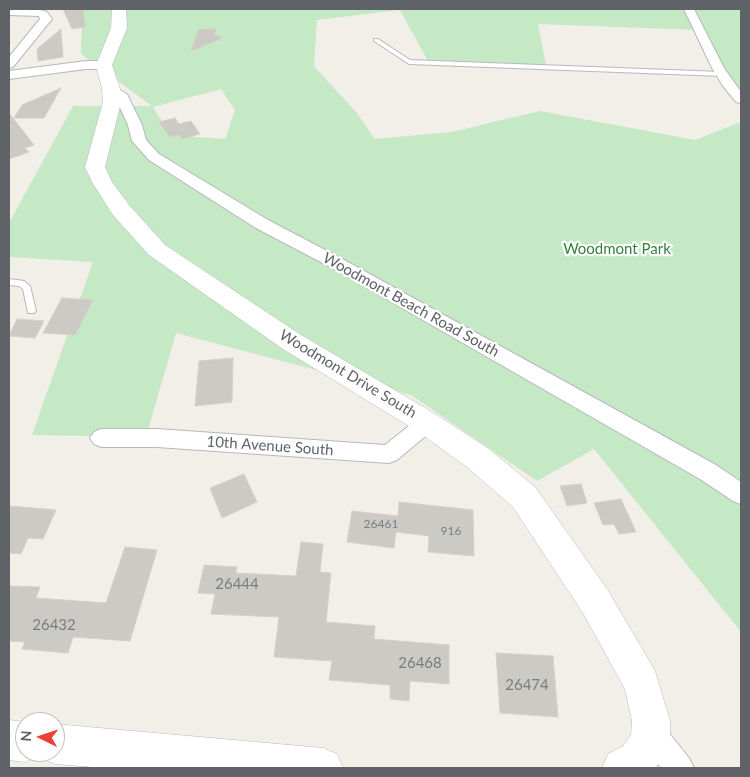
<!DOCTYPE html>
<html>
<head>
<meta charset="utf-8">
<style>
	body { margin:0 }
	#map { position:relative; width:750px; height:777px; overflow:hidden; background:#f1efe8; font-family:Lato,sans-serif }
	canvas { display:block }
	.frame { position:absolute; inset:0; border:10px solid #5f6368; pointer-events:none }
	.north { position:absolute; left:15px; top:712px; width:50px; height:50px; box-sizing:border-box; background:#fff; border:1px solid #bfc1c3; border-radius:50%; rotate:274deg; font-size:14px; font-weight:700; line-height:20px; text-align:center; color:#5f6368 }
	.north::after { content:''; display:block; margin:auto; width:18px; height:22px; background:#ea4335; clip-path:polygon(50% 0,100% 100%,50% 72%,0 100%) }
</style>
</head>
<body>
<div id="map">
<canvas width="750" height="777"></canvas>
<div class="frame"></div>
<div class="north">N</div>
</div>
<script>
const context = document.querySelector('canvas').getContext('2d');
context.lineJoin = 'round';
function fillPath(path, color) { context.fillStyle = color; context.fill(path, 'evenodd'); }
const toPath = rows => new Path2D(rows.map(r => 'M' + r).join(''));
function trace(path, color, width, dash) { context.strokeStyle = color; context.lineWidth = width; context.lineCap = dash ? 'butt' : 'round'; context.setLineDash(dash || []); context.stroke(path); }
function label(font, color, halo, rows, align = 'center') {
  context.font = font + ' Lato,sans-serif'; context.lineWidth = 4.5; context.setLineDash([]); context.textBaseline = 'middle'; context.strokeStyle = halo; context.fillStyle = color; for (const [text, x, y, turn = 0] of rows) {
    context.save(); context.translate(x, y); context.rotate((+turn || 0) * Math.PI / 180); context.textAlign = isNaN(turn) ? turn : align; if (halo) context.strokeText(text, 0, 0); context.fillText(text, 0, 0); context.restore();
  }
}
const green = toPath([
	[82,9,741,9,741,95,738,95,700,30,538,24,546,65,429,63,400,10,317,20,314,66,356,112,375,139,452,132,540,111,695,140,738,123,741,124,741,632,594,449,537,481,411,395,176,333,146,437,32,435,93,262,9,257,9,223,73,106,152,106,81,54],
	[221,89,235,110,225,139,170,135,153,107]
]);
const building = toPath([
	[63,9,83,9,85,27,72,29,63,9],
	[61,29,63,57,38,61,37,49,61,29],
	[199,29,216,29,214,34,223,38,191,51,199,29],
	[61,88,44,118,14,118,22,105,61,88],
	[9,113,34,145,25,148,29,152,9,159,9,113],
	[175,118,179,124,191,121,200,134,182,139,179,135,170,137,159,122,175,118],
	[62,298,93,300,75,335,43,333,62,298],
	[17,319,44,321,35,338,9,336,17,319],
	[233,358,232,402,195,406,199,361,233,358],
	[244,474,257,502,222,518,210,488,244,474],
	[581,484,587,503,567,506,560,486,581,484],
	[621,499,636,532,619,534,614,524,603,525,594,503,621,499],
	[399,502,473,510,474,556,428,552,429,536,396,532,394,548,347,542,352,511,398,516,399,502],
	[9,506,56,510,43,539,28,538,21,554,9,553,9,506],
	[301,542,323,544,320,572,331,573,326,622,375,626,374,639,449,645,449,684,410,681,409,701,390,699,390,685,329,680,332,661,274,657,279,617,211,614,215,594,198,593,204,565,237,567,236,573,296,576,301,542],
	[125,547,157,550,130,641,73,637,68,653,22,649,25,642,9,641,9,586,40,587,36,598,106,603,125,547],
	[496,653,553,656,558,717,500,713,496,653]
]);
const lane = toPath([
	[374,39,378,39,410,60,722,72,725,74,722,76,409,64,374,41,374,39],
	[9,279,24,281,30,286,36,311,34,313,28,313,23,289,19,286,9,285,9,279]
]);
const street = toPath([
	[9,9,40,10,47,12,52,19,13,67,9,68,9,57,40,19,39,16,9,15,9,9],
	[684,9,694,9,724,68,741,92,741,103,736,102,723,86,712,68,684,9],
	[86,61,104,61,110,65,104,69,86,69,9,79,9,71,86,61],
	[111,85,127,94,142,125,146,140,159,154,268,220,346,261,716,465,741,482,741,504,733,501,700,479,334,269,256,228,149,160,132,141,128,125,116,99,105,89,111,85],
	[427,414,434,417,437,423,434,429,397,460,389,463,157,447,101,447,94,444,90,438,94,432,101,429,157,429,385,445,420,417,427,414],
	[654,716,664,720,669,733,689,758,694,768,661,768,649,753,640,730,644,720,654,716]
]);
const secondary = toPath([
	[112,9,126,9,127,28,112,65,120,89,121,102,105,167,112,182,129,205,165,245,301,335,437,415,489,449,535,487,607,589,655,671,670,721,670,742,664,756,655,768,602,768,608,754,623,746,631,735,632,721,625,689,583,613,513,507,467,467,417,431,283,349,149,255,113,215,92,182,85,167,103,102,102,89,96,65,111,28,112,9],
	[9,720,25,722,25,752,55,752,55,724,323,748,337,754,343,768,105,768,55,764,41,758,40,754,25,762,9,760,9,720]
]);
const numberNames = [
	["26461",381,524],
	["916",451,531]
];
const parkNames = [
	["Woodmont Park",617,249]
];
const streetNames = [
	["Woodmont Beach Road South",411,305,29],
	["Woodmont Drive South",348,374,31],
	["10th Avenue South",270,446,4]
];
const nearNumbernames = [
	["26444",237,584],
	["26432",54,625],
	["26468",420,663],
	["26474",527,685]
];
fillPath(green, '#c5e8c5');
fillPath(building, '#cccac5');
trace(building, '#d6d1c6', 1);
trace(lane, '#b5b8bc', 2);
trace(street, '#b5b8bc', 2);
trace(secondary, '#b6babf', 1);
fillPath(lane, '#fff');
fillPath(street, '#fff');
fillPath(secondary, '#fff');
label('12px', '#7a7d7f', null, numberNames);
label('15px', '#348238', '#fff', parkNames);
label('15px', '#5f6368', '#fff', streetNames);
label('15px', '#7a7d7f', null, nearNumbernames);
</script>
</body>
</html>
